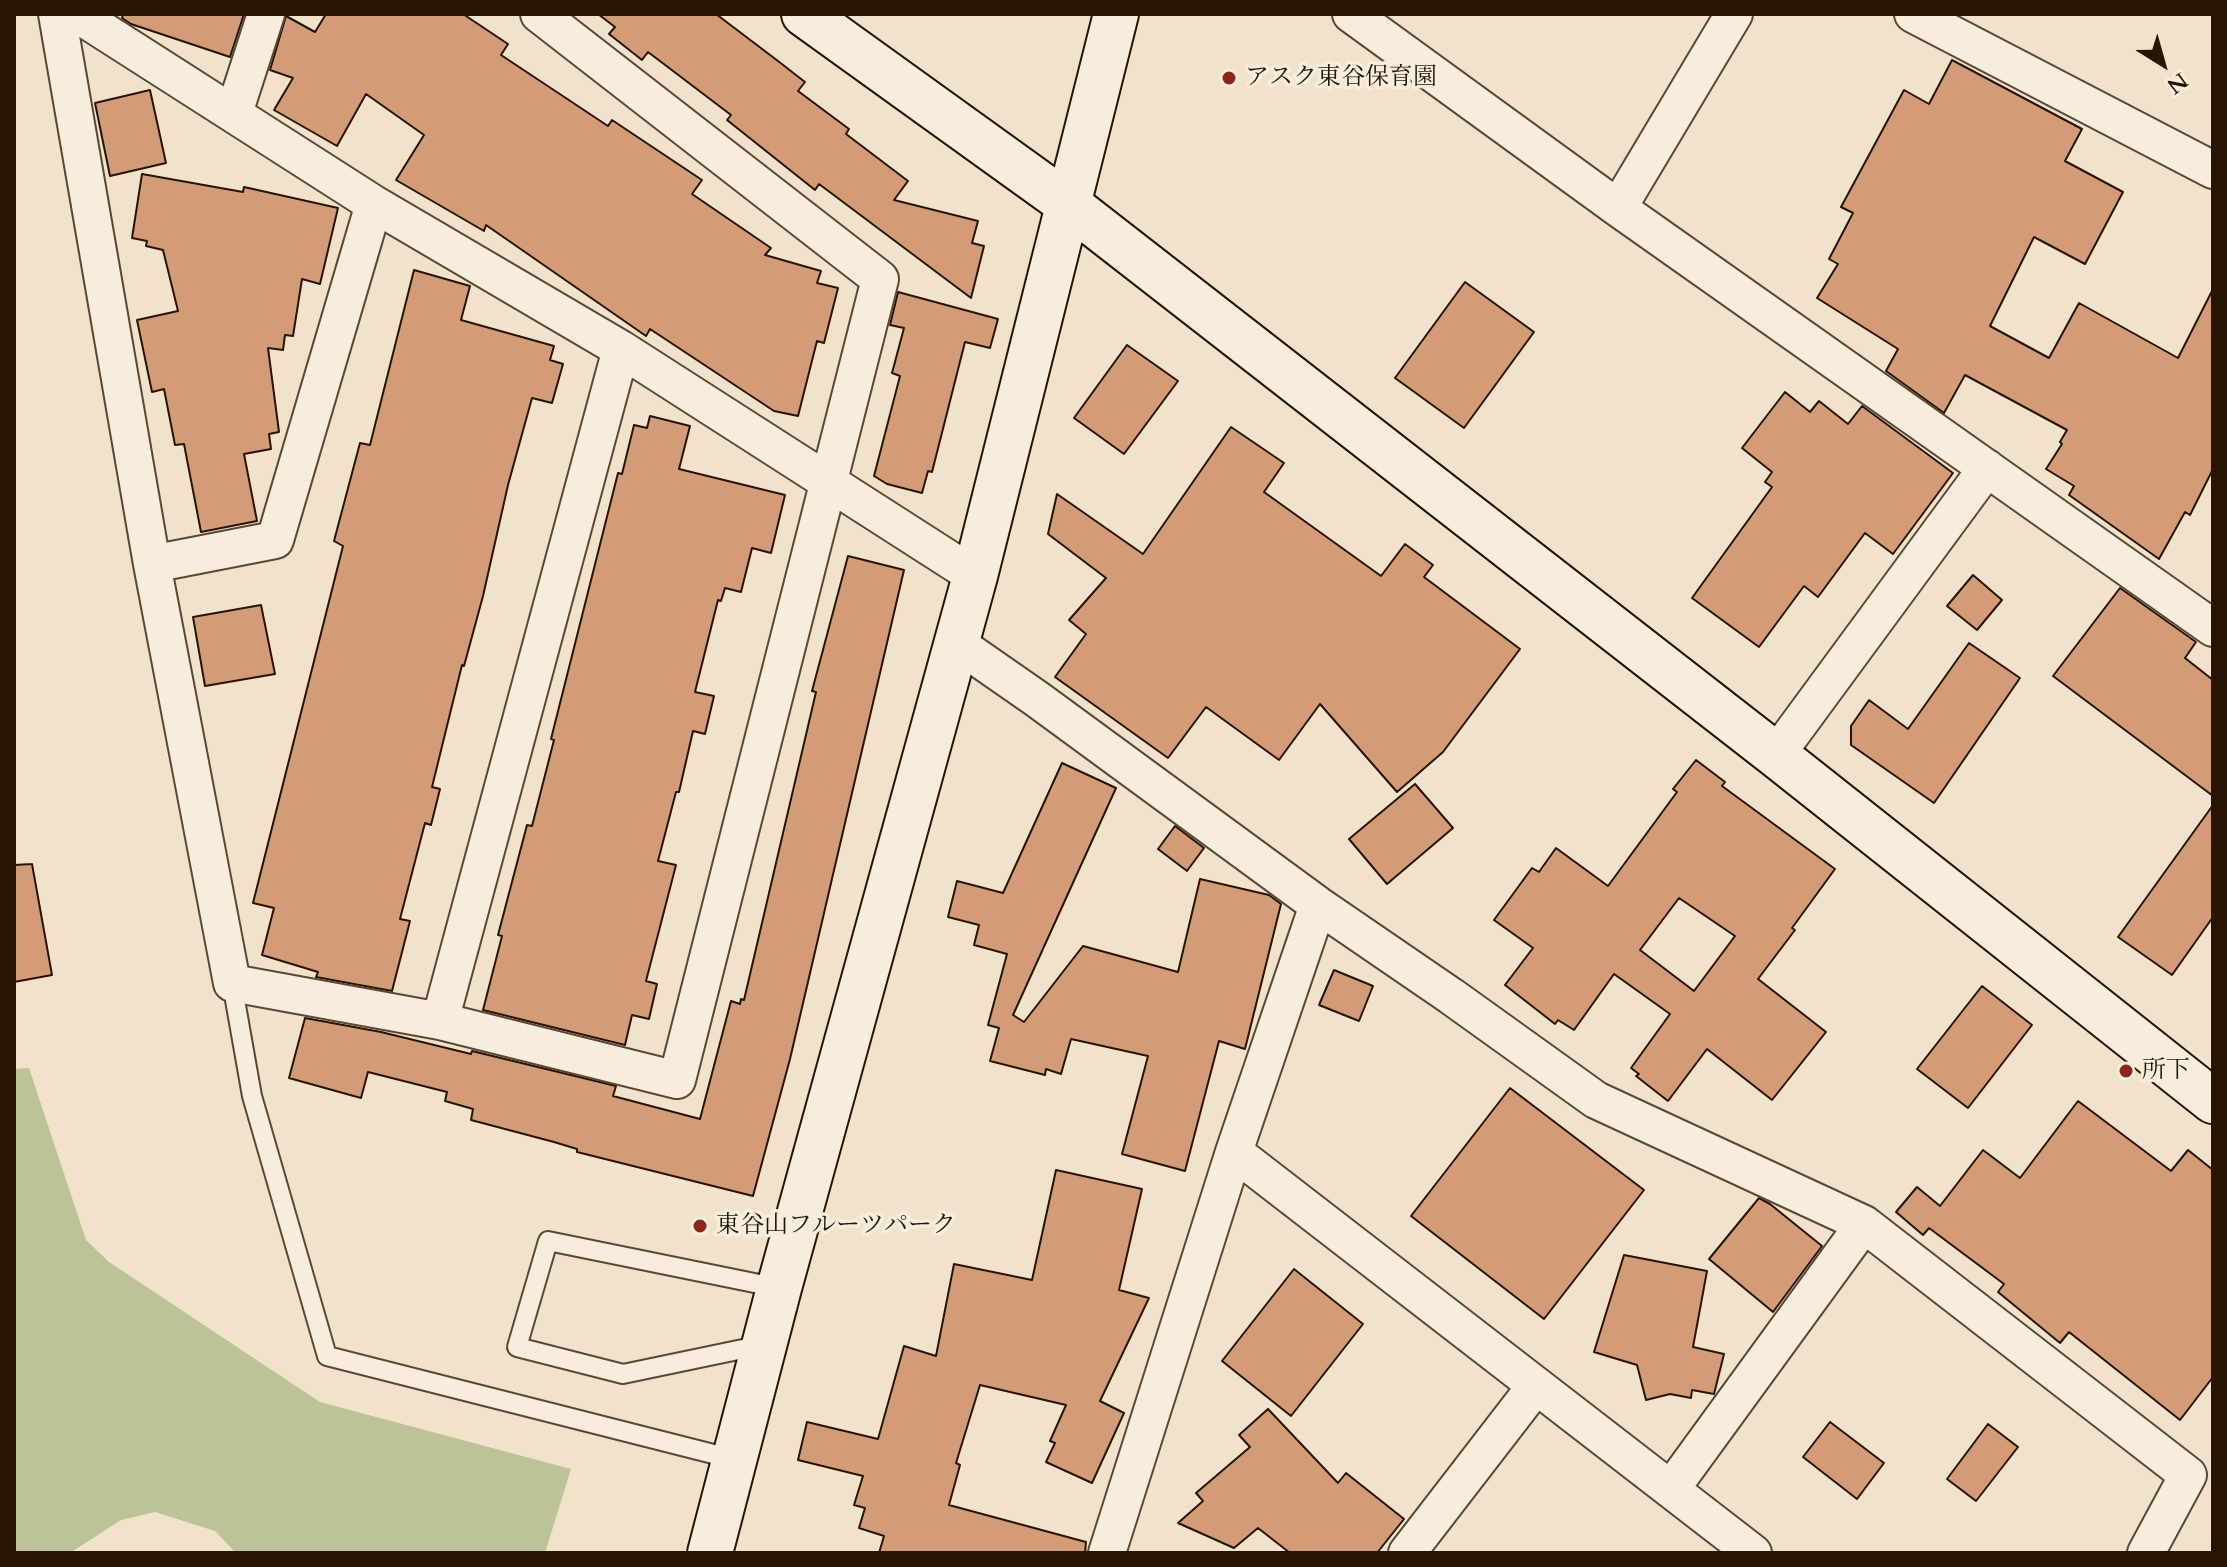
<!DOCTYPE html>
<html>
<head>
<meta charset="utf-8">
<style>
	body { margin:0 }
	#map { position:relative; width:2227px; height:1567px; overflow:hidden; background:#f1e3cb; font-family:Cardo,serif }
	canvas { display:block }
	.frame { position:absolute; inset:0; border:16px solid #281402; pointer-events:none }
	.north { position:absolute; left:2123px; top:24px; width:80px; height:80px; -webkit-text-stroke:6px #f6eddd; paint-order:stroke; rotate:143deg; font-size:22px; font-weight:700; line-height:32px; text-align:center; color:#281402 }
	.north::after { content:''; display:block; margin:auto; width:28px; height:36px; background:#281402; clip-path:polygon(50% 0,100% 100%,50% 72%,0 100%) }
</style>
</head>
<body>
<div id="map">
<canvas width="2227" height="1567"></canvas>
<div class="frame"></div>
<div class="north">N</div>
</div>
<script>
const context = document.querySelector('canvas').getContext('2d');
context.lineJoin = 'round';
function fillPath(path, color) { context.fillStyle = color; context.fill(path, 'evenodd'); }
const toPath = rows => new Path2D(rows.map(r => 'M' + r).join(''));
function trace(path, color, width, dash) { context.strokeStyle = color; context.lineWidth = width; context.lineCap = dash ? 'butt' : 'round'; context.setLineDash(dash || []); context.stroke(path); }
function label(font, color, halo, rows, align = 'center') {
  context.font = font + ' Cardo,"Noto Serif JP",serif'; context.lineWidth = 7; context.setLineDash([]); context.textBaseline = 'middle'; context.strokeStyle = halo; context.fillStyle = color; for (const [text, x, y, turn = 0] of rows) {
    context.save(); context.translate(x, y); context.rotate((+turn || 0) * Math.PI / 180); context.textAlign = isNaN(turn) ? turn : align; if (halo) context.strokeText(text, 0, 0); context.fillText(text, 0, 0); context.restore();
  }
}
const green = toPath([
	[29,1068,86,1240,109,1262,320,1402,571,1469,545,1553,236,1553,215,1531,155,1512,121,1520,70,1553,14,1553,14,1069]
]);
const building = toPath([
	[123,14,244,14,230,57,131,24,122,18,123,14],
	[326,14,463,14,508,44,501,55,608,126,612,120,702,180,692,194,771,248,765,255,821,271,817,283,838,288,824,343,817,341,798,416,774,411,650,329,646,336,486,225,484,231,396,180,424,135,366,94,337,146,274,110,293,78,270,70,286,16,315,32,326,14],
	[598,14,716,14,778,61,805,82,798,91,849,129,846,134,908,181,894,200,978,221,972,243,984,246,971,298,819,184,815,190,727,120,731,115,648,52,642,60,609,34,615,27,598,14],
	[1952,60,2082,129,2065,161,2123,192,2085,264,2034,237,1990,326,2049,358,2079,303,2178,358,2213,289,2213,469,2190,515,2185,512,2159,559,2069,495,2074,486,2046,469,2062,444,2060,442,2067,430,1965,375,1944,413,1886,371,1898,349,1817,298,1838,264,1829,259,1853,213,1841,207,1904,90,1929,104,1952,60],
	[150,90,166,163,110,176,95,103,150,90],
	[142,174,243,192,244,187,338,208,320,284,302,279,293,336,285,335,283,350,268,348,279,432,269,434,271,449,244,454,257,521,201,532,184,444,175,445,164,389,152,392,137,320,178,311,163,250,146,246,147,241,132,238,142,174],
	[414,270,470,286,461,320,554,346,550,360,563,364,552,403,532,398,508,485,483,596,464,666,462,665,432,787,440,789,431,825,425,823,400,919,410,921,392,991,316,977,318,972,262,955,274,908,253,903,343,546,334,541,360,443,370,445,414,270],
	[1465,282,1534,332,1464,428,1395,378,1465,282],
	[898,292,998,319,990,348,965,342,932,472,928,471,922,493,887,484,874,476,900,376,892,373,904,328,890,325,898,292],
	[1127,345,1178,381,1124,454,1074,418,1127,345],
	[1785,392,1810,412,1819,401,1848,424,1862,406,1953,473,1893,554,1865,533,1818,597,1804,586,1759,647,1692,598,1772,487,1765,482,1772,472,1742,448,1785,392],
	[650,416,690,426,679,469,785,495,771,553,752,548,741,592,725,588,721,601,718,600,695,692,714,696,705,734,693,731,679,792,676,792,658,861,676,865,646,981,657,984,649,1019,632,1015,625,1045,483,1010,502,936,498,935,527,825,532,826,554,740,551,739,618,473,622,474,634,425,647,428,650,416],
	[1231,427,1284,463,1264,492,1381,576,1405,544,1433,565,1424,577,1520,649,1443,752,1397,792,1320,704,1279,760,1206,707,1168,758,1055,677,1086,634,1069,620,1106,578,1048,534,1057,494,1143,554,1231,427],
	[848,556,904,570,790,1059,753,1196,577,1152,577,1149,554,1142,471,1120,473,1109,445,1101,447,1092,368,1072,361,1098,289,1078,305,1018,381,1032,471,1054,472,1051,616,1086,613,1096,700,1119,731,1001,740,1004,741,999,744,1000,816,692,812,691,848,556],
	[1973,575,2002,600,1977,630,1947,606,1973,575],
	[2120,588,2196,642,2185,658,2213,680,2213,796,2053,676,2120,588],
	[261,605,275,674,205,686,193,617,261,605],
	[1969,643,2020,678,1934,803,1851,745,1851,726,1869,700,1908,729,1969,643],
	[1696,760,1725,782,1722,786,1835,869,1792,928,1795,930,1758,979,1826,1032,1772,1100,1707,1049,1668,1101,1636,1076,1639,1074,1631,1068,1670,1014,1614,974,1574,1030,1558,1020,1555,1024,1505,985,1533,948,1494,920,1532,868,1539,872,1556,848,1608,886,1677,792,1673,789,1696,760],
	[1679,898,1735,936,1694,991,1640,950,1679,898],
	[1062,763,1116,788,1013,1015,1024,1022,1083,946,1178,972,1200,879,1269,895,1281,904,1245,1049,1219,1041,1185,1171,1122,1154,1148,1056,1071,1039,1061,1074,1046,1069,1045,1075,990,1061,999,1028,988,1025,1007,954,974,945,979,925,948,917,957,881,1003,893,1062,763],
	[1415,784,1453,828,1387,884,1349,839,1415,784],
	[2213,805,2213,917,2172,975,2118,937,2213,805],
	[1175,826,1204,848,1187,871,1158,849,1175,826],
	[32,864,52,975,14,982,14,865,32,864],
	[1334,970,1373,986,1359,1021,1319,1005,1334,970],
	[1982,986,2032,1025,1968,1108,1917,1069,1982,986],
	[1510,1088,1644,1190,1544,1319,1411,1216,1510,1088],
	[2078,1101,2171,1171,2188,1150,2213,1170,2213,1377,2180,1420,2069,1332,2060,1343,1998,1292,2004,1284,1929,1228,1923,1235,1896,1212,1917,1187,1940,1206,1983,1150,2020,1178,2078,1101],
	[1056,1170,1142,1189,1119,1290,1149,1298,1100,1401,1124,1413,1092,1483,1046,1462,1055,1443,1050,1441,1066,1405,980,1385,956,1463,960,1465,949,1505,1086,1542,1085,1553,879,1553,884,1536,859,1528,865,1508,854,1505,863,1476,798,1460,807,1422,878,1439,904,1346,936,1356,954,1264,1032,1280,1056,1170],
	[1759,1198,1770,1204,1822,1246,1773,1312,1709,1259,1759,1198],
	[1624,1255,1707,1271,1693,1347,1724,1354,1714,1394,1692,1390,1691,1398,1670,1394,1646,1400,1637,1365,1594,1352,1624,1255],
	[1294,1269,1363,1324,1291,1416,1222,1361,1294,1269],
	[1268,1409,1338,1483,1346,1473,1404,1519,1377,1553,1290,1553,1258,1528,1234,1548,1178,1523,1203,1501,1196,1493,1250,1447,1239,1435,1268,1409],
	[1830,1422,1884,1463,1857,1499,1803,1457,1830,1422],
	[1988,1424,2018,1447,1976,1501,1947,1479,1988,1424]
]);
const lane = toPath([
	[232,983,252,1096,327,1356,733,1459],
	[762,1345,623,1374,517,1347,548,1241,779,1288]
]);
const street = toPath([
	[57,14,152,564,232,983,440,1021,677,1080,880,279,539,14],
	[77,14,374,204,621,349,975,576],
	[1351,14,1618,208,2213,628],
	[1913,14,2213,170],
	[234,113,266,14],
	[1618,208,1734,14],
	[152,564,275,540,374,204],
	[955,642,1037,699,1318,905,1451,996,1596,1100,1864,1224,2188,1475,2146,1553],
	[1776,755,1987,468],
	[440,1021,621,349],
	[1234,1152,1753,1553],
	[1671,1489,1864,1224],
	[1107,1553,1234,1152,1318,905],
	[1407,1553,1535,1387]
]);
const secondary = toPath([
	[804,14,1068,204,1776,755,2213,1101],
	[710,1553,779,1288,975,576,1116,14]
]);
const markers = [
	[1229,78,8,"#8f2418"],
	[2126,1071,8,"#8f2418"],
	[700,1226,8,"#8f2418"]
];
const poiNames = [
	["アスク東谷保育園",1245,78],
	["所下",2142,1071],
	["東谷山フルーツパーク",716,1226]
];
fillPath(green, '#bcc396');
fillPath(building, '#d39c76');
trace(building, '#281402', 2);
trace(lane, '#5a4834', 22);
trace(street, '#5a4834', 40);
trace(secondary, '#281402', 48);
trace(lane, '#f6eddd', 18);
trace(street, '#f6eddd', 36);
trace(secondary, '#f6eddd', 44);
for (const [x, y, r, color] of markers) { const dot = new Path2D(); dot.arc(x, y, r, 0, 2 * Math.PI); context.fillStyle = color; context.fill(dot); trace(dot, '#f6eddd', 3); }
label('24px', '#281402', '#f6eddd', poiNames, 'left');
</script>
</body>
</html>
